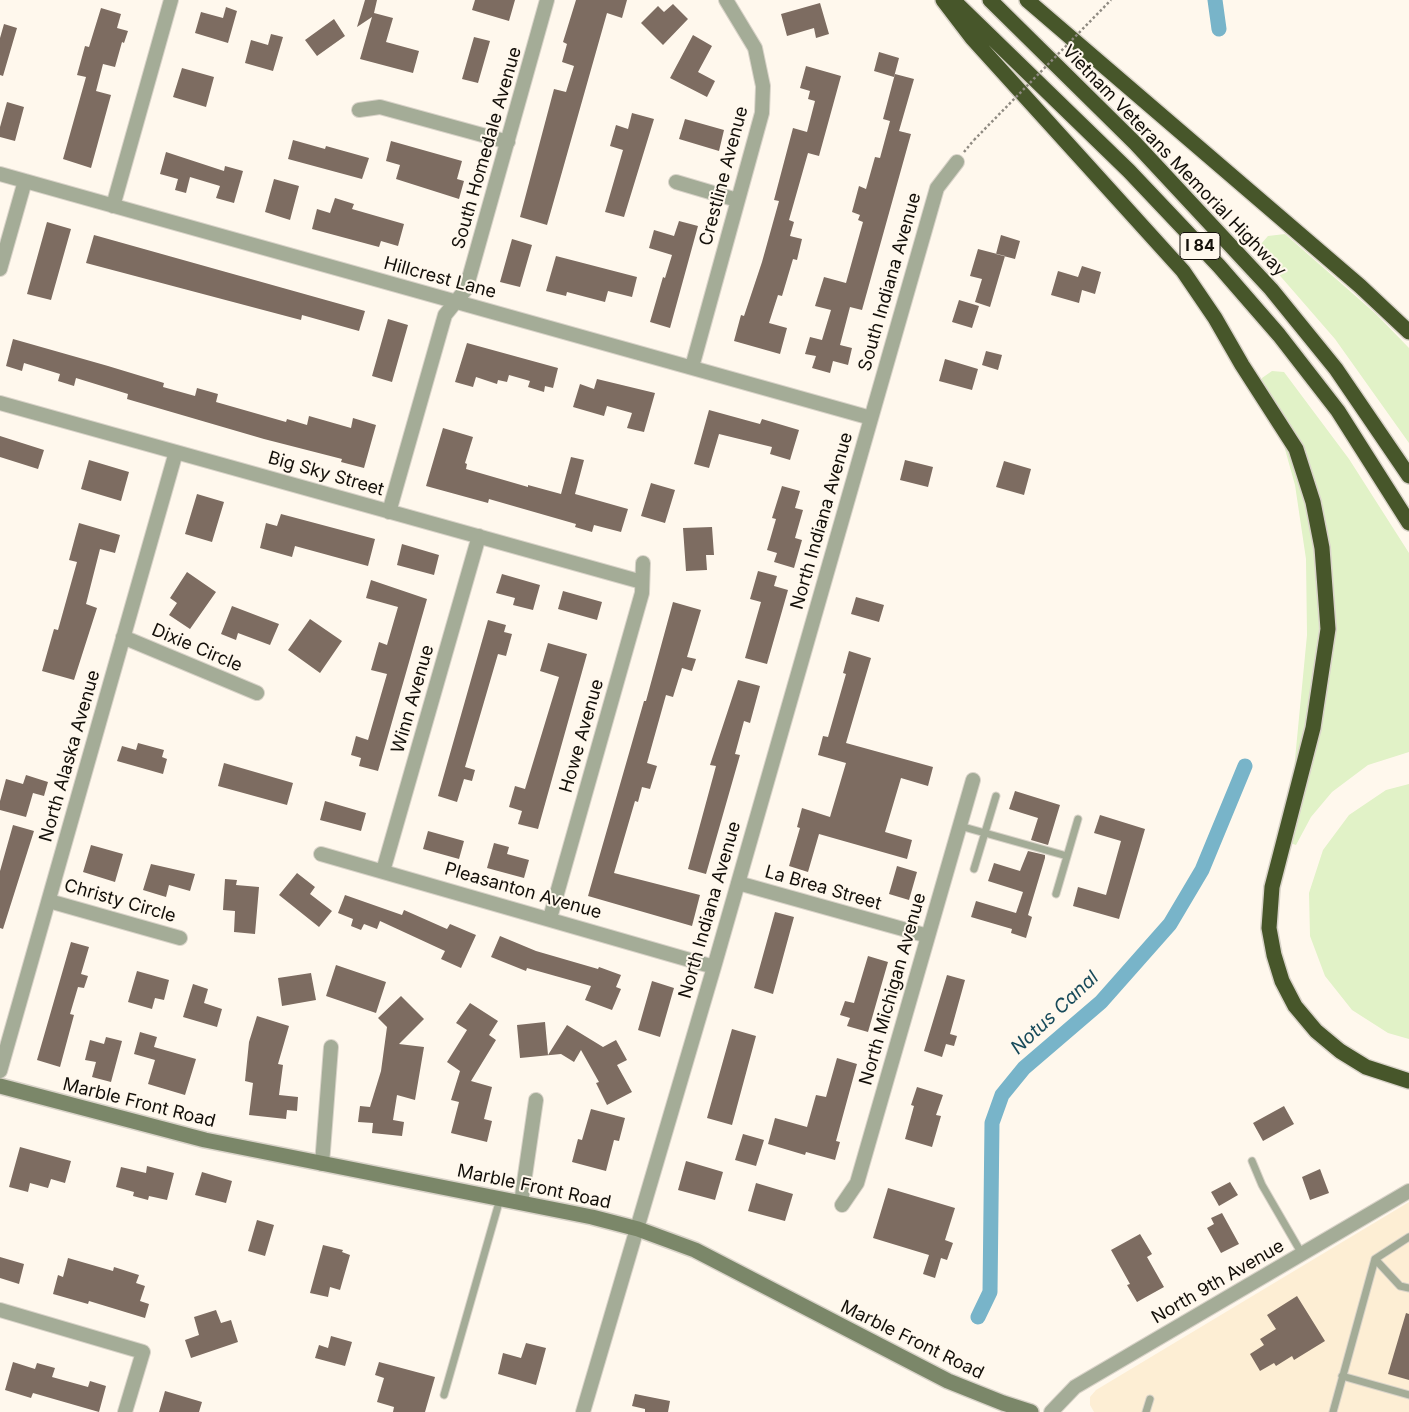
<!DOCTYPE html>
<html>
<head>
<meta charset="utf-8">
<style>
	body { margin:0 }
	canvas { display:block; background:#fff8ed }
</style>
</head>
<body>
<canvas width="1409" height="1412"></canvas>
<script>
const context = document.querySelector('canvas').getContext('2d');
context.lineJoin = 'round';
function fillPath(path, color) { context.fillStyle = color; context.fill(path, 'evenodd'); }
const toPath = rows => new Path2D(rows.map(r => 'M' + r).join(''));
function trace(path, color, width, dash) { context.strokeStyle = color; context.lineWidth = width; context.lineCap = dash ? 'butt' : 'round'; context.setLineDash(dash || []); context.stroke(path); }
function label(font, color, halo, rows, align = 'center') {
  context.font = font + ' Inter,sans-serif'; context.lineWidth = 4; context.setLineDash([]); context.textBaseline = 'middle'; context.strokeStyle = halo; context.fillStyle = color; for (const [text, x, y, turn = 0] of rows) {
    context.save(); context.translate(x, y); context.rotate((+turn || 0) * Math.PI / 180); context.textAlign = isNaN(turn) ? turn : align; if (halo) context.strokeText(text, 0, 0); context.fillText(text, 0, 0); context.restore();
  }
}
const built = toPath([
	[1409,1202,1409,1412,1094,1412,1090,1405,1090,1397,1096,1390]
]);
const green = toPath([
	[1285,234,1376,314,1409,348,1409,443,1335,339,1262,255,1261,244,1268,236],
	[1272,371,1284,372,1349,459,1409,553,1409,752,1368,765,1332,792,1311,817,1296,845,1287,842,1307,635,1306,559,1295,485,1281,435,1263,391,1262,378],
	[1409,784,1409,1039,1388,1033,1352,1010,1325,976,1310,936,1309,893,1323,850,1349,815,1386,790]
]);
const canal = toPath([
	[1215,0,1219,29],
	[978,1317,990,1292,992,1123,1002,1095,1024,1068,1101,1002,1170,924,1202,870,1245,766]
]);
const building = toPath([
	[365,0,377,0,374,13,393,18,386,42,419,51,413,73,360,59,372,17,357,27],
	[475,0,515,0,509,21,472,10],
	[576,0,627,0,622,18,607,13,547,225,520,217,554,89,566,92,574,66,562,62,567,44,563,42],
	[820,3,829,34,816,38,814,28,787,36,781,14],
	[673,4,688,19,663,45,641,23,658,6,664,12],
	[226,7,237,11,228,43,195,33,201,12,223,18],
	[101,8,121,14,117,28,128,31,124,43,122,42,115,67,103,64,96,91,111,95,91,168,63,159,86,77,77,75,85,46,89,47],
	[334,19,345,36,317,56,305,40],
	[4,24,17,28,3,76,0,75,0,38],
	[271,34,283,37,273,71,245,63,251,40,268,45],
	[693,35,712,46,698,72,715,81,707,97,670,78],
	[474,37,490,41,478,83,462,79],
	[879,52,899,58,894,77,874,71],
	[806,66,841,76,819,156,808,153,789,220,794,222,790,236,802,239,797,260,793,259,782,296,778,295,769,323,787,328,780,354,734,341,741,315,744,316,762,262,779,201,774,200,793,128,807,132,815,101,808,99,810,91,800,88],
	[182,68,214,77,206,107,173,97],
	[895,74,914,79,899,131,911,134,862,310,850,307,840,345,852,348,848,365,833,361,830,373,812,368,816,356,805,354,810,337,822,340,831,310,815,306,824,277,846,283,863,222,858,220,860,215,852,212,859,186,866,189,875,157,880,158,890,121,883,119],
	[7,102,24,107,15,141,0,137,0,127],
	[632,113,654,119,624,217,605,212,623,150,610,146,616,125,628,129],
	[685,119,724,130,719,151,679,139],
	[293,140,325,149,326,146,369,158,362,179,288,159],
	[391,141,462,161,457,179,464,181,459,199,396,179,400,165,386,161],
	[166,152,224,171,225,166,243,171,234,203,216,198,220,186,190,177,186,193,175,190,178,179,160,174],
	[274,179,299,186,290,220,265,212],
	[335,198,354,204,352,209,404,224,398,246,381,241,379,247,312,229,317,209,330,213],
	[679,221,698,226,670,328,650,322,663,277,665,278,672,255,649,248,654,230,674,236],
	[47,222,71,229,51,300,27,294],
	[94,235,365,311,359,331,302,315,301,320,86,263],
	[1001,235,1020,241,1015,259,996,254],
	[512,239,532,245,520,287,500,282],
	[978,249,1005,256,990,307,975,302,982,279,970,276],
	[556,256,637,277,632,297,608,291,605,302,567,292,566,296,546,291],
	[1082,266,1101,272,1095,294,1082,290,1079,303,1051,295,1058,271,1078,277],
	[959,300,979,306,972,328,952,322],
	[388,319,408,325,392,382,372,376],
	[13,339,108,366,164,383,163,387,195,396,197,388,218,394,216,402,286,422,287,419,307,425,309,416,351,428,353,418,376,425,364,468,341,462,342,459,264,439,127,399,128,394,76,378,74,386,58,381,60,374,24,363,22,371,6,366],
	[467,343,558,368,553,388,545,386,544,392,528,387,530,381,509,375,507,382,498,380,497,384,476,377,473,387,455,382],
	[986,351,1002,355,998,370,982,365],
	[945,359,978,369,972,390,939,381],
	[597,379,655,393,644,432,627,428,632,413,607,406,604,416,573,407,580,384,594,389],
	[709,410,760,424,762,419,799,430,790,460,770,454,772,447,719,434,709,468,694,464],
	[443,428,473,437,465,463,467,464,466,469,528,487,528,485,561,494,571,457,584,460,575,494,628,509,621,532,594,525,592,532,575,527,576,524,489,499,488,503,426,486],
	[0,436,44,450,38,469,0,457],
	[89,460,129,472,121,501,81,489],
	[905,460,933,467,928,487,900,480],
	[1004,461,1031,469,1024,495,996,487],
	[651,483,675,490,665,523,641,516],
	[782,486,800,491,795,508,803,510,795,538,802,540,794,568,774,562,777,553,767,550,776,519,772,518],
	[197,494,224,502,212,542,185,534],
	[281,514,375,539,368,566,295,546,292,557,260,548,266,523,277,526],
	[79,523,120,535,115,553,100,549,86,604,97,608,74,680,42,671,54,629,58,630,77,562,69,560],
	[712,527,714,555,706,555,707,570,686,571,683,528],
	[402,544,439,555,434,575,397,565],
	[758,571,777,576,774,586,788,590,767,664,745,658,761,602,750,599],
	[187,572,216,592,190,629,169,615,177,603,170,598],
	[502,574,540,585,533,610,513,605,515,598,496,593],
	[371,580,427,599,378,771,359,766,361,758,351,755,356,736,368,740,387,674,371,670,379,642,387,645,398,607,366,598],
	[563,591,602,602,597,620,558,609],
	[856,597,884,605,879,622,851,614],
	[673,602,701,610,687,657,696,659,692,671,682,668,673,697,666,695,647,763,657,766,650,789,642,787,638,802,635,801,614,873,700,895,692,926,588,896,644,701,646,701],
	[232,606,279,624,270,645,238,633,236,640,221,634],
	[310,619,342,641,320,673,288,650],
	[488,620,506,625,504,632,512,634,506,656,498,654,465,767,475,770,472,781,464,779,457,802,438,796],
	[548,643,587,654,538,829,518,824,522,811,509,807,515,786,525,789,559,677,540,671],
	[849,651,871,658,846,743,933,767,928,786,901,778,885,832,912,840,907,859,819,834,808,872,789,866,800,828,797,827,802,808,830,817,846,763,818,755,823,736,828,737,846,674,843,673],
	[738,680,760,686,750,723,744,721,735,754,740,755,706,874,688,869,716,766,710,765],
	[138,743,164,750,162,757,167,759,163,774,117,761,122,746,136,750],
	[224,763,293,783,287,805,218,786],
	[26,775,48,782,44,796,33,793,26,817,0,810,0,801,6,779,23,784],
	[1015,791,1060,805,1048,845,1031,840,1038,818,1009,809],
	[325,801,366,813,361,831,320,820],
	[1100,815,1145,829,1119,919,1073,906,1078,887,1106,895,1121,841,1094,833],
	[13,825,34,831,3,929,0,928,0,871],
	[428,831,464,841,459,859,423,849],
	[494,843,509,847,507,854,529,860,524,878,487,868],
	[91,845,123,854,115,882,83,872],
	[1028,851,1045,855,1045,858,1028,915,1032,917,1026,938,1011,933,1012,929,971,917,976,901,1016,913,1023,892,988,881,994,863,1020,871],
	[151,864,195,874,190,891,169,885,166,897,143,890],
	[897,866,917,872,909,900,889,894],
	[297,873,315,887,310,894,332,911,319,927,279,895],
	[225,879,237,880,236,885,259,887,255,934,234,932,235,911,223,910],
	[345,895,402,915,404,910,447,929,450,924,476,935,461,968,441,959,445,951,380,921,377,929,364,924,361,930,351,926,353,919,338,913],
	[775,912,794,917,773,994,754,988],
	[500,936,536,951,598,969,599,967,621,975,616,987,621,989,612,1010,585,1000,591,986,527,968,526,971,491,957],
	[71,942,89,947,81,974,88,976,84,988,78,987,70,1014,74,1015,60,1067,37,1060],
	[868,956,888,962,868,1032,847,1026,850,1018,840,1015,845,1001,854,1003],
	[336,965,386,982,376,1013,326,996],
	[137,971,169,980,164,1000,155,998,152,1009,128,1002],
	[311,973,316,1000,282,1006,278,978],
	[947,975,965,980,950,1034,957,1036,954,1046,946,1044,942,1057,924,1051],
	[652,981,674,988,660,1037,638,1030],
	[193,984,208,989,204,1003,222,1009,217,1027,183,1017],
	[401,996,424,1019,399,1044,424,1047,415,1100,397,1095,393,1120,404,1122,402,1136,372,1133,373,1123,358,1122,360,1106,370,1107,381,1071,387,1027,378,1018],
	[470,1003,498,1021,489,1035,496,1040,471,1081,492,1087,484,1119,492,1121,487,1142,451,1133,459,1102,451,1100,460,1071,447,1062,467,1030,456,1023],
	[257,1016,289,1026,278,1064,283,1065,279,1095,298,1097,297,1111,287,1110,286,1119,249,1115,253,1083,245,1081,249,1042],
	[545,1022,548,1055,567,1025,603,1047,616,1040,627,1060,617,1065,632,1092,607,1105,596,1083,599,1082,581,1050,574,1062,561,1054,520,1058,517,1025],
	[732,1029,756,1036,732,1125,707,1118],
	[140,1032,157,1037,154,1047,196,1059,185,1095,148,1084,155,1060,134,1054],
	[106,1037,122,1041,111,1082,92,1077,96,1062,85,1060,90,1040,104,1044],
	[837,1058,857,1064,836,1141,840,1142,835,1160,806,1152,805,1155,768,1144,775,1118,807,1127,816,1095,826,1097],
	[917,1087,943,1095,936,1115,941,1116,932,1147,905,1139,914,1106,911,1105],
	[1284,1106,1294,1124,1263,1141,1253,1123],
	[591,1109,625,1118,619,1141,614,1140,606,1171,572,1162,578,1139,582,1140],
	[743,1134,764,1140,756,1166,735,1160],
	[20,1147,71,1161,65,1183,51,1179,48,1188,30,1183,28,1192,9,1187],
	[686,1161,723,1172,715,1200,678,1190],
	[147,1166,174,1173,167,1200,149,1196,148,1200,133,1196,134,1192,116,1187,121,1167,146,1173],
	[1320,1169,1329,1193,1310,1200,1302,1177],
	[202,1172,232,1181,226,1203,195,1195],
	[1230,1182,1238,1195,1219,1206,1211,1192],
	[756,1183,793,1194,785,1221,748,1211],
	[888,1188,955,1208,945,1240,953,1243,947,1260,941,1258,935,1278,923,1274,929,1255,873,1238],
	[1222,1213,1239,1244,1221,1253,1207,1228,1214,1224,1211,1218],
	[257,1220,274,1225,265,1256,248,1251],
	[1140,1234,1152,1254,1147,1257,1164,1287,1137,1302,1127,1285,1130,1284,1111,1250],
	[323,1245,343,1250,342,1252,350,1255,340,1290,330,1287,328,1297,310,1293],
	[0,1257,24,1264,19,1284,0,1278],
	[68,1258,113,1271,114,1267,139,1275,136,1283,145,1286,140,1301,149,1304,145,1318,89,1301,88,1304,53,1294,58,1275,63,1277],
	[1297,1296,1325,1341,1294,1360,1292,1356,1276,1366,1274,1363,1260,1371,1250,1354,1264,1345,1260,1339,1276,1329,1267,1315],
	[216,1310,221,1323,231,1320,238,1342,191,1358,185,1340,199,1335,194,1317],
	[1406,1313,1409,1314,1409,1380,1388,1374],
	[331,1336,352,1342,345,1366,315,1358,319,1345,328,1348],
	[526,1343,546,1348,536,1385,498,1374,503,1353,521,1358],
	[13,1362,35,1369,37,1363,55,1368,52,1377,88,1387,90,1381,106,1386,99,1412,33,1393,31,1398,5,1390],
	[379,1362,435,1377,425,1412,393,1412,394,1407,377,1402,384,1378,375,1375],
	[165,1391,202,1402,199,1412,159,1412],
	[635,1394,670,1401,668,1412,645,1412,645,1409,632,1406]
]);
const path = toPath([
	[964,152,974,140]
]);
const lane = toPath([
	[960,826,1067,856],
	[974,869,996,796],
	[1056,894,1078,819],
	[1252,1161,1262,1185,1302,1254],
	[1375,1259,1400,1286,1409,1288],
	[1342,1376,1409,1395],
	[444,1395,500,1199],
	[1146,1412,1150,1399],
	[1333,1412,1375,1259,1409,1237]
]);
const street = toPath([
	[359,110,380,107,508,142],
	[0,174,871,418],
	[676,182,737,200],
	[113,206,171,0],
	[0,269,25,181],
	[692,367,762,113,763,86,755,48,726,0],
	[0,403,642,582],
	[389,512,445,315,466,289,547,0],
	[123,637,257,693],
	[321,854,714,967],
	[383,871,479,536],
	[738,883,928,936],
	[49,901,180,938],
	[550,918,642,593,643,563],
	[0,1071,176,452],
	[322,1164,331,1047],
	[521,1203,536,1100],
	[842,1205,857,1183,973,780],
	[0,1310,143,1352,125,1412],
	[583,1412,714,967,935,195,937,188,957,162],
	[1051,1412,1075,1387,1409,1191]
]);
const secondary = toPath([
	[0,1086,205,1140,592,1217,638,1229,695,1250,948,1381,1003,1403,1031,1412]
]);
const highway = toPath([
	[943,0,972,38,1183,271,1215,318,1242,365,1296,449,1313,502,1322,548,1328,629,1313,728,1272,887,1269,928,1274,955,1282,981,1295,1006,1316,1031,1340,1051,1366,1067,1409,1081],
	[953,0,1129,171,1219,266,1279,335,1338,411,1409,523],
	[990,0,1135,143,1271,289,1336,369,1409,476],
	[1027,0,1360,286,1409,332]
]);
const pathBridge = toPath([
	[974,140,1111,0]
]);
const shields = [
	[1200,246,40]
];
const shieldNames = [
	["I 84",1200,246]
];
const streetNames = [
	["South Homedale Avenue",487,148,-74],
	["Vietnam Veterans Memorial Highway",1174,161,46],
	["Crestline Avenue",724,176,-75],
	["Hillcrest Lane",440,278,15],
	["South Indiana Avenue",890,282,-74],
	["Big Sky Street",326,474,16],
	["North Indiana Avenue",822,521,-74],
	["Dixie Circle",197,648,23],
	["Winn Avenue",413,699,-74],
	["Howe Avenue",582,736,-74],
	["North Alaska Avenue",70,756,-74],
	["La Brea Street",823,888,16],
	["Pleasanton Avenue",523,891,16],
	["Christy Circle",120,901,16],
	["North Indiana Avenue",710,910,-74],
	["North Michigan Avenue",893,989,-74],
	["Marble Front Road",139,1103,14],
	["Marble Front Road",534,1187,12],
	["North 9th Avenue",1218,1282,-30],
	["Marble Front Road",912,1340,26]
];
const waterNames = [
	["Notus Canal",1055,1013,-43]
];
fillPath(built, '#fdeed4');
fillPath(green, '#e1f2c7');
trace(canal, '#78b4c9', 15);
fillPath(building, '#7d6c61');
trace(lane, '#d9d3c9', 9);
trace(street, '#d9d3c9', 16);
trace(secondary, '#d9d3c9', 18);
trace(highway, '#d9d3c9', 18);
trace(path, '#8f8a81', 2.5, [2.5, 2.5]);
trace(lane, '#a4ac97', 7);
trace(street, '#a4ac97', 14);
trace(secondary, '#7b8769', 15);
trace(highway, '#47562a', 15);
trace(pathBridge, '#8f8a81', 2.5, [2.5, 2.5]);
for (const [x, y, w] of shields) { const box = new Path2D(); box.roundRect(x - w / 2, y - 13.5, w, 27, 4); context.fillStyle = '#fff8ed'; context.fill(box); trace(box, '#130f09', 1); }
label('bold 16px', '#130f09', null, shieldNames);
label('18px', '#130f09', '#fff8ed', streetNames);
label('italic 19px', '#174a5a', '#fff8ed', waterNames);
</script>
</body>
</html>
